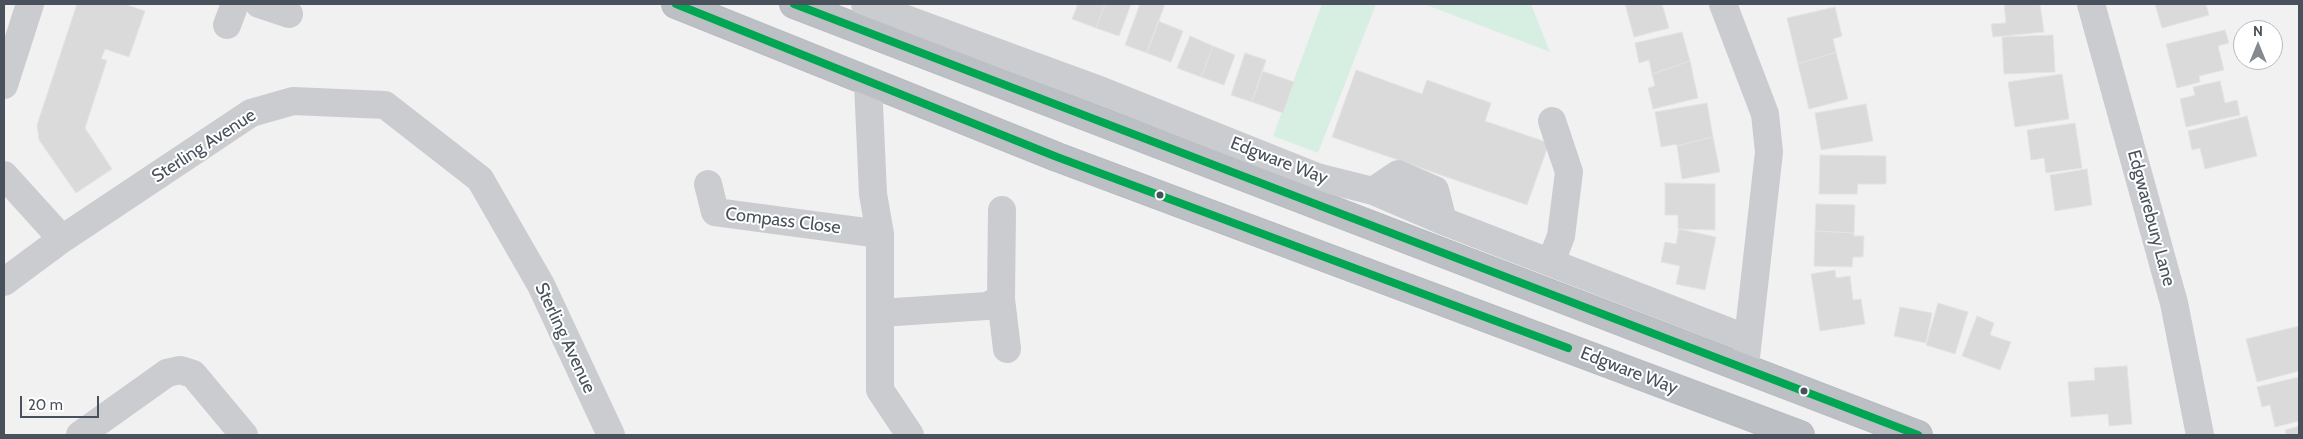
<!DOCTYPE html>
<html>
<head>
<meta charset="utf-8">
<style>
	body { margin:0 }
	#map { position:relative; width:2303px; height:439px; overflow:hidden; background:#f1f1f1; font-family:Cabin,sans-serif }
	canvas { display:block }
	.frame { position:absolute; inset:0; border:5px solid #49525c; pointer-events:none }
	.north { position:absolute; left:2233px; top:20px; width:50px; height:50px; box-sizing:border-box; background:#fff; border:1px solid #b6babe; border-radius:50%; rotate:0deg; font-size:14px; font-weight:700; line-height:20px; text-align:center; color:#49525c }
	.north::after { content:''; display:block; margin:auto; width:18px; height:22px; background:#848a90; clip-path:polygon(50% 0,100% 100%,50% 72%,0 100%) }
	.scale { position:absolute; left:20px; top:396px; width:79px; height:22px; box-sizing:border-box; border:2px solid #49525c; border-top:0; padding-left:6px; font-size:15px; line-height:18px; white-space:nowrap; color:#49525c; -webkit-text-stroke:4px #fff; paint-order:stroke }
</style>
</head>
<body>
<div id="map">
<canvas width="2303" height="439"></canvas>
<div class="frame"></div>
<div class="north">N</div>
<div class="scale">20 m</div>
</div>
<script>
const context = document.querySelector('canvas').getContext('2d');
context.lineJoin = 'round';
function fillPath(path, color) { context.fillStyle = color; context.fill(path, 'evenodd'); }
const toPath = rows => new Path2D(rows.map(r => 'M' + r).join(''));
function trace(path, color, width, dash) { context.strokeStyle = color; context.lineWidth = width; context.lineCap = dash ? 'butt' : 'round'; context.setLineDash(dash || []); context.stroke(path); }
function label(font, color, halo, rows, align = 'center') {
  context.font = font + ' Cabin,sans-serif'; context.lineWidth = 4; context.setLineDash([]); context.textBaseline = 'middle'; context.strokeStyle = halo; context.fillStyle = color; for (const [text, x, y, turn = 0] of rows) {
    context.save(); context.translate(x, y); context.rotate((+turn || 0) * Math.PI / 180); context.textAlign = isNaN(turn) ? turn : align; if (halo) context.strokeText(text, 0, 0); context.fillText(text, 0, 0); context.restore();
  }
}
const green = toPath([
	[1322,4,1376,4,1318,153,1273,136],
	[1424,4,1531,4,1550,52]
]);
const building = toPath([
	[77,4,124,4,145,11,129,57,105,49,101,59,107,60,85,128,112,169,76,193,39,140,37,125,77,4],
	[1078,4,1105,4,1096,28,1072,19,1078,4],
	[1105,4,1131,4,1119,36,1096,28,1105,4],
	[1140,4,1165,4,1147,53,1125,45,1140,4],
	[1625,4,1662,4,1669,28,1634,37,1625,4],
	[2004,4,2040,4,2044,32,1993,37,1991,24,2006,23,2004,4],
	[2155,4,2206,4,2209,15,2162,28,2155,4],
	[1835,7,1842,36,1833,39,1836,52,1798,64,1787,18,1835,7],
	[1158,21,1183,31,1171,62,1147,53,1158,21],
	[2225,30,2229,43,2218,46,2224,70,2199,76,2200,82,2177,88,2166,44,2225,30],
	[1682,32,1690,61,1652,74,1649,60,1639,63,1635,43,1682,32],
	[2053,35,2055,72,2004,74,2002,37,2053,35],
	[1190,36,1213,46,1201,77,1177,68,1190,36],
	[1213,46,1235,55,1224,85,1201,77,1213,46],
	[1836,52,1848,99,1809,109,1798,64,1836,52],
	[1245,53,1266,60,1252,102,1231,95,1245,53],
	[1690,61,1698,98,1653,109,1648,88,1655,86,1652,74,1690,61],
	[1356,70,1422,94,1427,80,1491,103,1485,121,1549,143,1527,205,1332,137,1356,70],
	[1262,71,1294,82,1283,113,1252,102,1262,71],
	[2062,74,2069,119,2015,127,2008,82,2062,74],
	[2220,81,2225,103,2237,100,2240,115,2186,127,2180,99,2195,95,2193,87,2220,81],
	[1707,103,1713,137,1677,146,1676,144,1661,147,1655,112,1707,103],
	[1866,104,1873,141,1821,150,1815,113,1866,104],
	[2247,116,2257,156,2205,169,2200,148,2192,150,2188,131,2247,116],
	[2075,123,2082,168,2046,173,2044,158,2031,160,2027,130,2075,123],
	[1713,137,1720,172,1682,179,1677,146,1713,137],
	[1820,155,1886,156,1886,184,1858,184,1857,194,1819,194,1820,155],
	[2087,169,2092,205,2055,211,2050,175,2087,169],
	[1665,183,1715,184,1715,230,1678,229,1678,215,1665,215,1665,183],
	[1816,204,1855,205,1854,233,1815,231,1816,204],
	[1679,229,1716,237,1705,290,1676,284,1680,266,1661,262,1665,242,1676,244,1679,229],
	[1815,231,1854,233,1854,236,1864,236,1863,257,1853,257,1852,267,1814,266,1815,231],
	[1835,270,1836,278,1850,276,1853,300,1861,299,1865,324,1820,331,1811,274,1835,270],
	[1938,303,1968,312,1955,354,1926,345,1938,303],
	[1900,307,1932,313,1926,343,1894,336,1900,307],
	[1977,316,1994,323,1990,335,2011,342,2000,370,1962,356,1977,316],
	[2299,326,2299,371,2257,382,2246,339,2299,326],
	[2127,366,2132,424,2109,426,2108,414,2071,417,2068,382,2095,380,2094,368,2127,366],
	[2299,377,2299,421,2275,427,2270,405,2262,407,2257,387,2299,377],
	[2299,426,2299,435,2286,435,2285,430,2299,426]
]);
const minor = toPath([
	[259,4,289,14],
	[865,4,1102,91,1317,177,1373,191,1443,221,1748,339],
	[1723,4,1765,114,1769,152,1746,357],
	[2091,4,2174,303,2200,435],
	[227,25,235,4],
	[868,83,873,194,880,234,880,390,910,435],
	[4,85,30,4],
	[4,175,62,239],
	[708,184,715,212,880,234],
	[1373,191,1398,174,1435,190,1443,221],
	[1551,262,1561,236,1569,172,1552,121],
	[4,282,62,239,251,113,293,101,385,105,480,179,541,285,611,435],
	[1001,299,1007,349],
	[880,313,987,306,1001,299,1002,210],
	[80,435,167,373,180,370,193,374,244,435]
]);
const highway = toPath([
	[676,4,1057,157,1800,435],
	[794,4,1918,435]
]);
const bus1 = toPath([
	[676,4,1057,157,1568,348],
	[794,4,1918,435]
]);
const markers = [
	[1160,195,4.5,"#49525c"],
	[1804,391,4.5,"#49525c"]
];
const streetNames = [
	["Sterling Avenue",204,146,-33],
	["Edgware Way",1279,161,21],
	["Edgwarebury Lane",2151,218,75],
	["Compass Close",783,221,7],
	["Sterling Avenue",565,338,65],
	["Edgware Way",1629,371,21]
];
fillPath(green, '#d7efe2');
fillPath(building, '#dadadb');
trace(building, '#e3e3e4', 1);
trace(highway, '#b7bac0', 30);
trace(minor, '#cbcccf', 28);
trace(highway, '#bcc0c5', 28);
trace(bus1, '#00a651', 8);
for (const [x, y, r, color] of markers) { const dot = new Path2D(); dot.arc(x, y, r, 0, 2 * Math.PI); context.fillStyle = color; context.fill(dot); trace(dot, '#fff', 2); }
label('18px', '#49525c', '#fff', streetNames);
</script>
</body>
</html>
